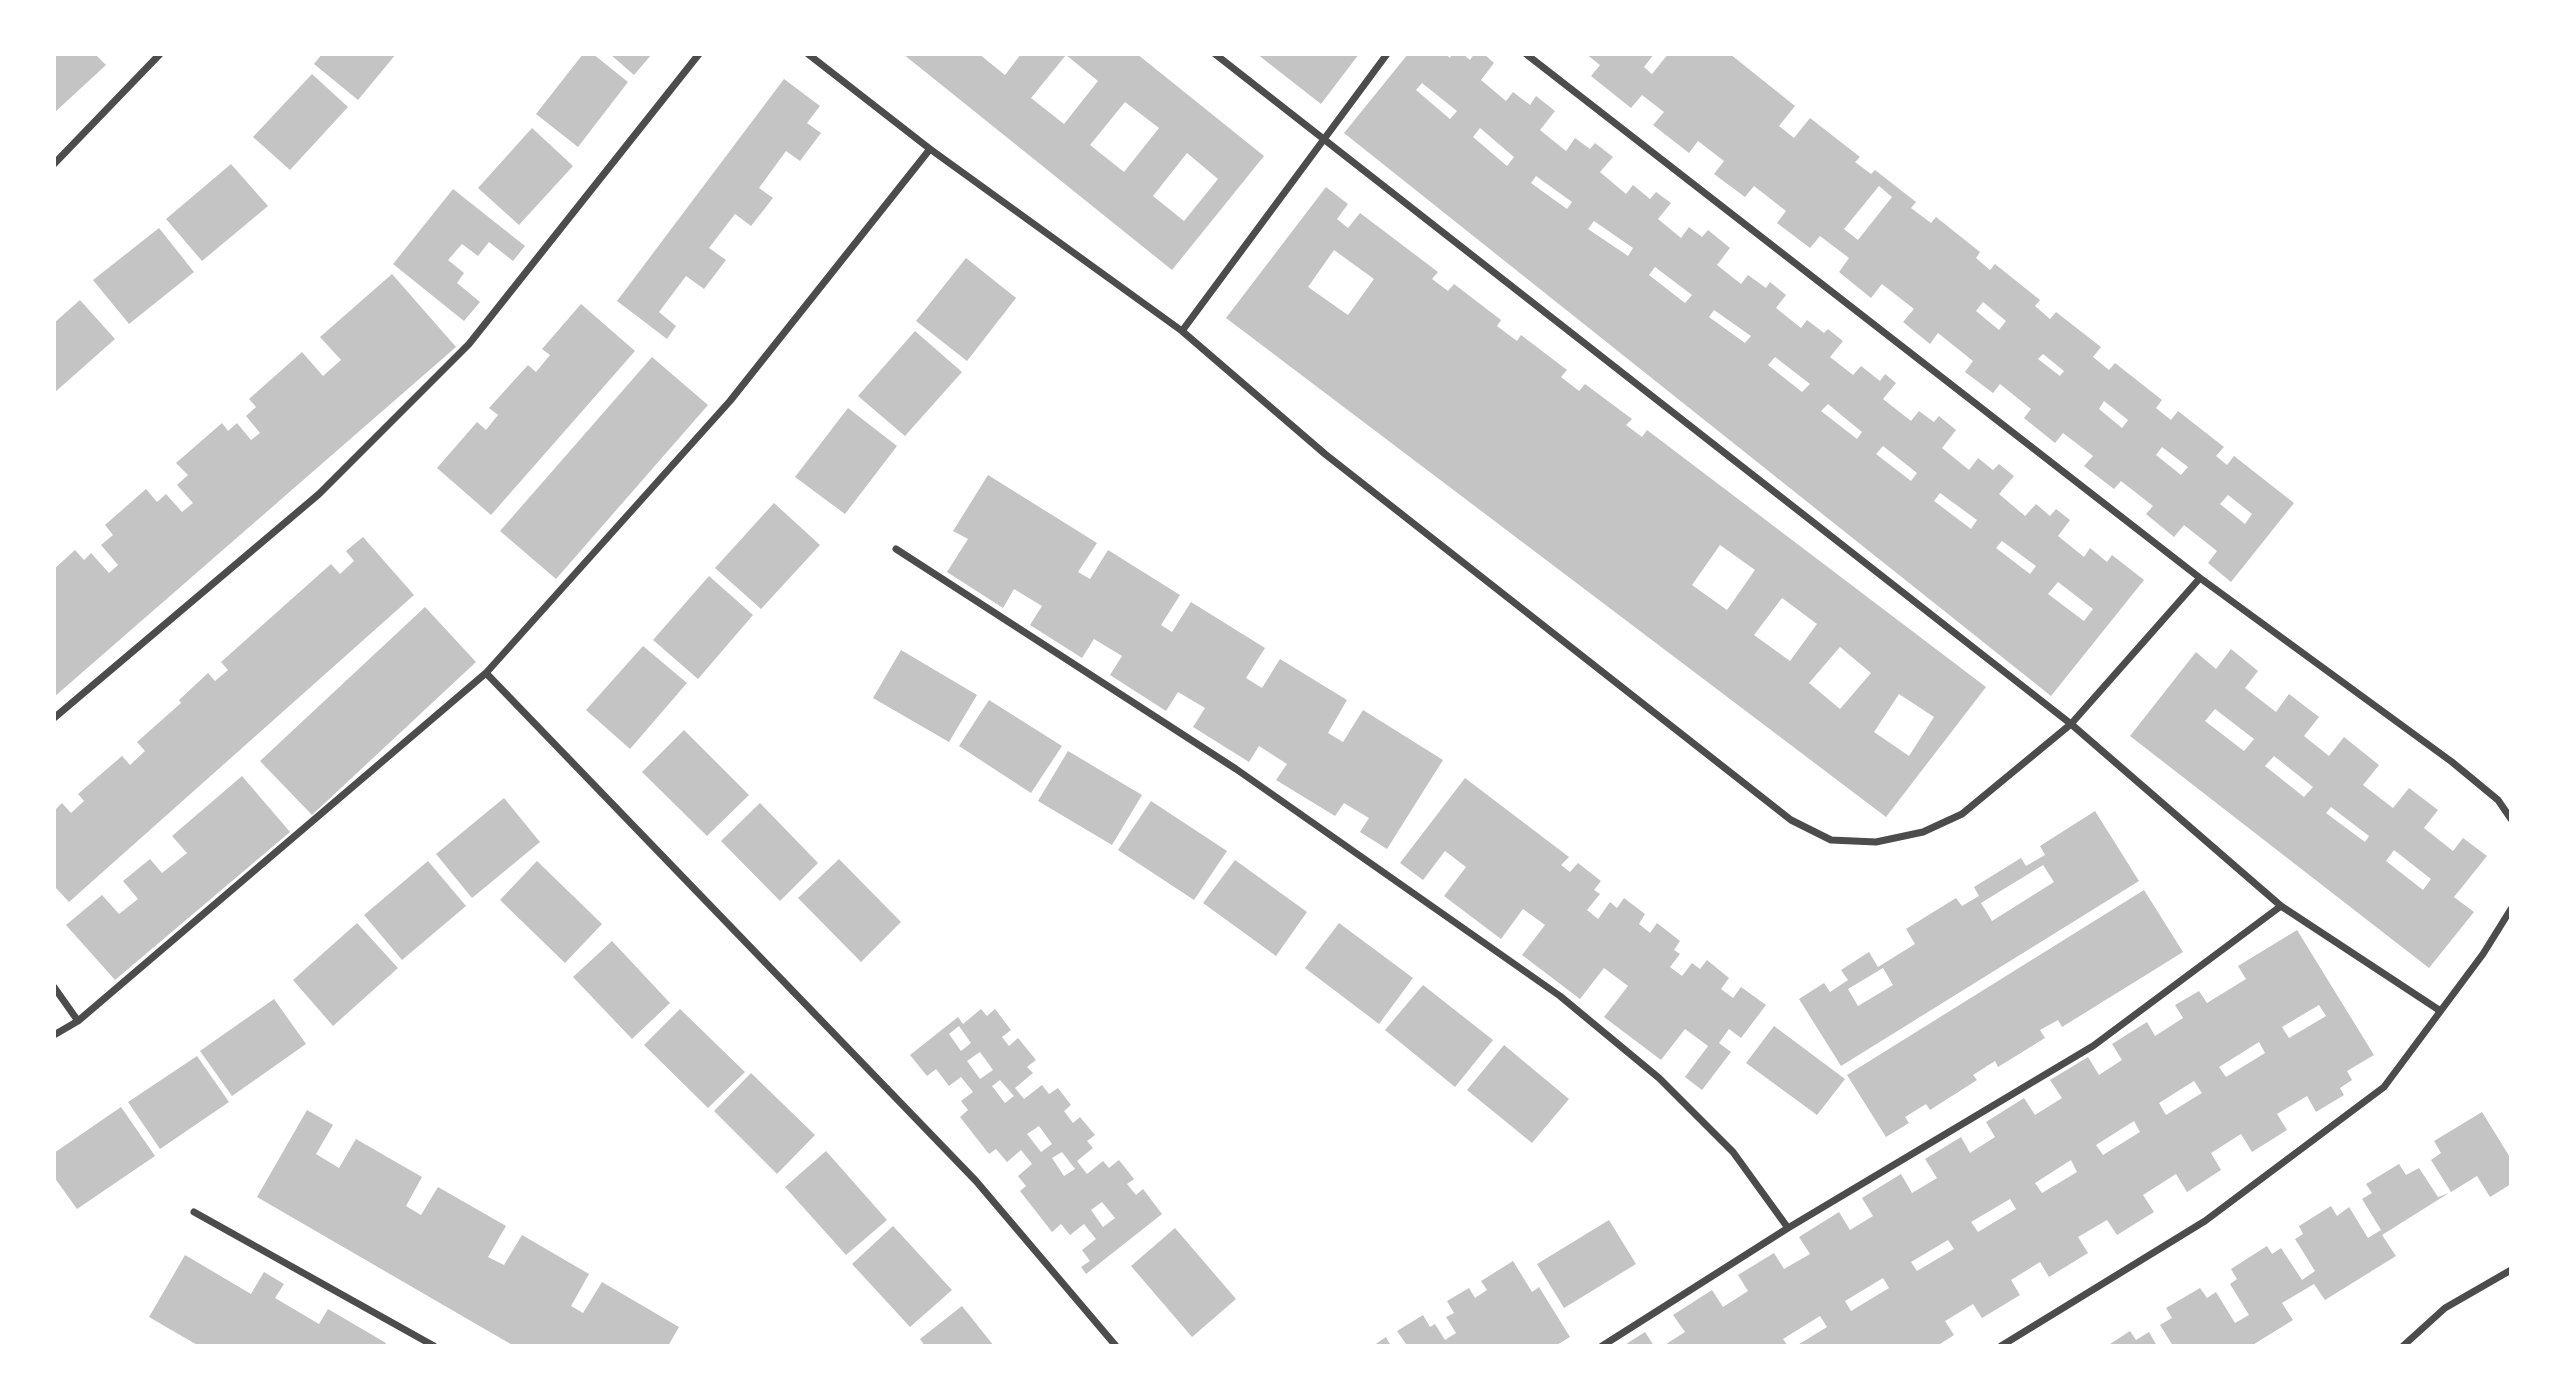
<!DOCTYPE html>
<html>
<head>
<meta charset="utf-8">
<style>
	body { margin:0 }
	#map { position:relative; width:2565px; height:1400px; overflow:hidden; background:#fff; font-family:"Space Grotesk",sans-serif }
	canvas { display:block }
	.frame { position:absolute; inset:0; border:56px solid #fff; pointer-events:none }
</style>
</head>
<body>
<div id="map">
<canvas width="2565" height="1400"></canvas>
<div class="frame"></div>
</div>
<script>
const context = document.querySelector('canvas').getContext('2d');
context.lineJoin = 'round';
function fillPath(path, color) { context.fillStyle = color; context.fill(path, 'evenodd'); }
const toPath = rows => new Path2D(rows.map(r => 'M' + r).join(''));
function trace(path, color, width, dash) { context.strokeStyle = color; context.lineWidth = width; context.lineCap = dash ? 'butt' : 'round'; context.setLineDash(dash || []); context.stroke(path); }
const building = toPath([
	[54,54,95,54,106,65,54,113],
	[322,54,396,54,358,100,314,64],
	[583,54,593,54,628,82,578,147,536,114],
	[610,54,652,54,634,75],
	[903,54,979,54,1005,75,1021,54,1137,54,1264,156,1172,270],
	[1066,55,1098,81,1064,124,1031,98],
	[1125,102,1159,128,1124,172,1090,145],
	[1187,153,1218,179,1184,221,1153,196],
	[1257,54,1359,54,1321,104],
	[1408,54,1445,54,1450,58,1452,54,1463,54,1470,60,1474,54,1484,54,1494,63,1481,80,1506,101,1513,92,1530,105,1536,96,1555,111,1540,130,1566,151,1575,138,1590,149,1595,143,1613,157,1600,172,1626,194,1633,185,1650,199,1656,192,1671,203,1658,219,1681,238,1689,227,1702,237,1708,230,1730,248,1717,265,1741,284,1748,275,1766,288,1770,282,1786,295,1776,308,1801,328,1807,320,1824,333,1828,329,1843,341,1830,357,1853,375,1861,366,1880,381,1885,374,1896,383,1883,399,1911,421,1919,411,1934,422,1939,416,1956,430,1942,448,1969,470,1978,458,1993,470,1999,464,2014,476,1999,494,2025,516,2036,504,2050,516,2056,509,2070,520,2058,536,2084,557,2090,548,2107,562,2112,555,2144,580,2051,696,1344,133],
	[1422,83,1457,111,1450,119,1416,90],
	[1480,128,1514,157,1507,166,1473,137],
	[1536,176,1572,202,1567,209,1531,183],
	[1594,221,1633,248,1628,256,1588,229],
	[1655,267,1692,295,1685,303,1649,275],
	[1714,310,1751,336,1745,343,1709,317],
	[1775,357,1810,384,1802,392,1768,365],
	[1828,404,1862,432,1857,439,1821,411],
	[1883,446,1917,473,1911,481,1876,454],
	[1940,493,1977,520,1971,529,1934,501],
	[2002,541,2036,566,2030,574,1996,548],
	[2058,582,2093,609,2084,621,2048,594],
	[1586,54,1654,54,1644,67,1652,74,1668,54,1730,54,1795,106,1779,126,1794,138,1810,118,1860,157,1855,162,1871,174,1875,170,1916,202,1911,208,1931,223,1936,217,1980,252,1976,258,1990,270,1995,264,2040,300,2035,306,2050,319,2056,312,2101,347,2093,357,2109,370,2115,363,2162,400,2156,408,2171,420,2178,411,2224,447,2216,456,2227,465,2234,456,2294,503,2231,582,2208,563,2217,551,2184,525,2174,537,2146,514,2153,506,2121,481,2114,489,2084,466,2093,456,2063,433,2055,443,2024,418,2031,409,2000,384,1993,393,1965,372,1973,361,1938,333,1930,344,1903,322,1914,309,1882,284,1871,298,1839,272,1849,258,1820,236,1810,248,1777,223,1786,211,1754,186,1745,197,1714,174,1724,161,1698,141,1689,153,1653,125,1664,112,1642,95,1631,108,1591,76,1600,65],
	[1879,186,1892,197,1858,240,1844,229],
	[1983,302,2006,321,1999,330,1976,311],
	[2043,354,2064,371,2060,376,2038,359],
	[2104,401,2128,420,2122,428,2099,409],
	[2162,447,2188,467,2181,475,2156,455],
	[2228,495,2252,514,2245,524,2220,504],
	[312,74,348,107,290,170,253,137],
	[784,79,820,106,807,123,821,133,800,161,786,151,759,188,773,198,751,226,735,214,709,248,726,260,704,289,686,276,659,312,676,326,667,339,617,301],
	[532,128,573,166,519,225,478,188],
	[231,164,268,206,202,261,166,219],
	[1326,187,1348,204,1337,219,1348,228,1360,213,1438,272,1432,279,1448,291,1454,284,1501,320,1497,326,1517,341,1521,335,1567,370,1561,377,1579,391,1585,384,1632,419,1626,425,1642,437,1647,430,1986,687,1886,817,1226,318],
	[1334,250,1374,279,1348,315,1308,287],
	[1720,545,1755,570,1727,610,1692,585],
	[1782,598,1817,624,1790,661,1754,635],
	[1840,647,1871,673,1840,709,1809,683],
	[1899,694,1934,717,1909,756,1874,732],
	[453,189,525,246,513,261,489,242,478,256,462,244,448,260,464,273,457,283,480,302,464,321,393,264],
	[159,228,194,272,129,324,93,280],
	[966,258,1016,298,967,361,916,321],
	[392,274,456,347,54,697,54,569,75,550,84,560,91,553,109,573,118,565,101,545,113,535,105,525,146,489,157,502,166,494,182,512,193,503,177,485,188,475,176,463,222,423,228,431,237,423,251,440,260,433,246,416,256,407,249,399,302,352,323,376,341,360,320,337],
	[80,300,115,339,54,393,54,323],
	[581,304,635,351,491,515,437,468,477,422,486,430,498,415,489,408,528,365,536,372,550,355,542,349],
	[915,331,962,372,905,436,858,396],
	[652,357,708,405,556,579,500,531],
	[848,408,897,446,845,514,795,477],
	[988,475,1097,543,1078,572,1090,579,1108,550,1180,595,1161,625,1172,632,1191,602,1265,648,1246,678,1262,688,1280,659,1347,700,1328,733,1343,742,1363,710,1443,760,1387,849,1360,832,1369,818,1344,803,1335,816,1276,780,1287,764,1259,746,1249,762,1193,727,1205,708,1178,692,1166,711,1110,675,1122,656,1094,639,1082,658,1030,625,1042,606,1014,589,1003,608,947,572,968,539,953,531],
	[774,503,820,545,761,609,715,568],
	[363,537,414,595,69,902,54,886,54,811,62,803,71,813,84,801,78,794,122,756,130,765,145,751,137,742,181,703,179,700,208,673,215,681,228,670,221,662,331,564,340,574,354,561,346,551],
	[709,576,753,615,698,679,653,640],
	[425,607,476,662,312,815,260,761],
	[643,646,687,683,630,749,586,710],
	[2231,649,2258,671,2245,688,2276,712,2289,694,2319,717,2304,736,2329,756,2344,737,2379,765,2363,785,2393,808,2409,788,2438,810,2424,828,2453,851,2463,838,2487,856,2454,897,2474,912,2429,968,2130,736,2196,652,2216,669],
	[2215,709,2254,739,2244,751,2205,721],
	[2274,756,2313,787,2304,797,2265,766],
	[2331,807,2369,836,2365,842,2326,813],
	[2394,850,2431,879,2423,890,2386,861],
	[901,650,977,695,949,742,873,698],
	[989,700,1062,746,1031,793,959,746],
	[684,730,749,795,707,836,642,772],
	[1068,751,1142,795,1112,845,1038,801],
	[242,776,290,832,115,980,66,925,102,895,119,914,138,899,123,881,150,859,162,873,187,853,172,836],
	[1465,778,1569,857,1561,865,1570,872,1578,863,1601,881,1594,890,1600,894,1587,910,1598,919,1610,902,1617,908,1624,898,1645,914,1639,924,1650,933,1657,923,1680,941,1674,950,1680,954,1670,967,1682,976,1692,963,1700,969,1707,960,1729,978,1721,989,1733,998,1741,987,1766,1005,1741,1038,1729,1029,1719,1043,1731,1052,1702,1090,1685,1077,1708,1046,1685,1029,1661,1060,1604,1017,1628,986,1604,968,1580,999,1522,955,1545,925,1523,909,1501,939,1444,896,1466,867,1445,851,1423,880,1400,863],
	[504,798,540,842,472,898,436,854],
	[1151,801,1227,851,1194,900,1118,850],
	[760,803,818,863,780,901,721,841],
	[2095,811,2139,881,1841,1066,1799,999,1824,983,1830,992,1848,980,1841,970,1869,952,1878,967,1915,944,1906,929,1956,898,1962,906,1979,896,1974,887,2021,858,2026,866,2045,855,2040,846],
	[2043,865,2054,882,1992,921,1981,903],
	[1883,968,1893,985,1858,1006,1848,989],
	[839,859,901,922,861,962,798,898],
	[1235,860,1307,912,1276,956,1203,903],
	[428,861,466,906,402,960,364,915],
	[537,861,602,924,565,963,500,900],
	[2144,890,2183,952,2062,1027,2058,1020,2040,1030,2045,1038,1998,1067,1995,1061,1973,1075,1977,1080,1930,1110,1926,1104,1905,1117,1909,1123,1886,1137,1847,1075],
	[357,923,398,968,333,1026,293,980],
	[1339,923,1413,978,1379,1024,1305,968],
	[2297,930,2374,1055,2347,1071,2352,1080,2340,1088,2344,1095,2316,1112,2307,1096,2277,1114,2287,1130,2252,1152,2241,1134,2211,1153,2221,1170,2187,1192,2176,1174,2143,1195,2154,1212,2117,1235,2107,1220,2078,1237,2088,1253,2049,1277,2040,1262,2011,1280,2020,1295,1982,1318,1973,1304,1945,1321,1954,1335,1937,1346,1796,1346,1827,1327,1820,1316,1783,1339,1788,1346,1663,1346,1685,1332,1673,1315,1712,1290,1723,1307,1748,1291,1738,1275,1774,1253,1784,1269,1810,1254,1799,1237,1839,1212,1850,1230,1873,1216,1862,1198,1901,1174,1912,1193,1937,1178,1925,1159,1961,1137,1970,1153,1995,1137,1986,1122,2024,1098,2035,1115,2062,1098,2050,1080,2088,1057,2099,1075,2122,1060,2112,1044,2147,1022,2155,1036,2183,1018,2175,1005,2199,991,2207,1003,2246,979,2238,966],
	[2319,1005,2326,1016,2289,1038,2282,1027],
	[2259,1042,2265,1053,2226,1077,2219,1067],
	[2194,1081,2202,1093,2166,1115,2159,1103],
	[2134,1121,2140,1132,2103,1155,2096,1145],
	[2071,1160,2077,1172,2042,1193,2035,1183],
	[2010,1199,2016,1209,1978,1232,1971,1222],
	[1948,1240,1954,1249,1917,1271,1911,1262],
	[1883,1278,1889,1288,1851,1311,1845,1301],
	[612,941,670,1003,632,1039,573,977],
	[1423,985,1493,1040,1455,1087,1385,1030],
	[274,999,306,1044,232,1096,200,1051],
	[680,1009,745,1072,708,1108,644,1045],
	[981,1009,987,1016,995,1009,1011,1030,1002,1037,1009,1046,1018,1038,1036,1060,1027,1067,1033,1073,1015,1088,1024,1099,1042,1085,1049,1094,1058,1088,1071,1105,1064,1111,1073,1123,1080,1117,1095,1135,1087,1141,1093,1148,1077,1161,1087,1174,1103,1161,1109,1168,1119,1160,1134,1179,1127,1184,1136,1195,1143,1189,1162,1214,1086,1274,1081,1267,1090,1261,1082,1250,1096,1239,1084,1224,1070,1235,1061,1224,1052,1232,1020,1191,1026,1186,1018,1176,1032,1164,1021,1150,1007,1162,996,1149,989,1154,960,1117,968,1110,961,1101,973,1092,961,1077,949,1086,936,1069,927,1076,910,1055,958,1017,963,1024],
	[959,1026,971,1043,961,1051,949,1034],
	[980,1052,993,1070,980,1079,967,1061],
	[1000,1080,1014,1096,1005,1103,992,1086],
	[1039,1126,1052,1144,1041,1152,1027,1134],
	[1062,1152,1075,1169,1064,1176,1052,1158],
	[1102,1202,1115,1218,1103,1227,1091,1210],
	[1774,1026,1845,1079,1817,1115,1746,1063],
	[1504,1045,1569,1099,1532,1143,1467,1090],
	[197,1056,229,1102,160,1149,128,1102],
	[751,1073,815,1135,777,1174,714,1111],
	[121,1107,155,1156,77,1209,54,1177,54,1153],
	[307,1110,333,1125,316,1154,339,1168,356,1139,422,1177,406,1206,421,1215,438,1187,506,1226,488,1257,504,1265,522,1235,589,1274,571,1306,583,1313,602,1282,679,1327,668,1346,514,1346,257,1197],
	[2482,1112,2511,1159,2511,1184,2490,1197,2477,1176,2451,1192,2431,1160,2441,1153,2434,1141],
	[826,1151,887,1220,846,1255,785,1187],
	[2399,1164,2406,1175,2419,1168,2438,1197,2449,1193,2382,1235,2396,1256,2325,1300,2314,1284,2282,1303,2293,1320,2251,1346,2173,1346,2160,1325,2172,1318,2166,1308,2200,1288,2207,1298,2216,1292,2235,1323,2249,1315,2230,1284,2237,1279,2231,1269,2267,1246,2272,1254,2281,1248,2302,1280,2315,1271,2295,1239,2303,1234,2299,1226,2331,1206,2337,1216,2349,1207,2368,1238,2381,1230,2362,1199,2372,1193,2366,1184],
	[1609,1220,1636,1264,1564,1308,1537,1264],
	[893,1226,952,1290,910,1327,852,1264],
	[1175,1228,1236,1299,1192,1337,1131,1266],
	[185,1255,251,1294,264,1272,284,1284,275,1298,319,1324,328,1309,386,1343,384,1346,199,1346,149,1317],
	[1513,1261,1532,1292,1539,1287,1570,1337,1555,1346,1402,1346,1406,1344,1397,1331,1423,1315,1430,1327,1435,1324,1445,1340,1456,1333,1446,1317,1454,1313,1447,1301,1469,1288,1475,1298,1487,1290,1481,1281],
	[962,1306,994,1346,925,1346,920,1339],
	[2130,1331,2136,1340,2149,1332,2157,1346,2107,1346],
	[1645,1332,1654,1346,1623,1346],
	[1386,1337,1391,1346,1373,1346]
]);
const minor = toPath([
	[808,54,930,149,1182,331,1325,454,1791,820,1831,840,1876,842,1923,832,1962,814,2071,724,2200,578,1526,54],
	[1215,54,2071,724,2281,906,2439,1010],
	[54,164,160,54],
	[1182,331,1387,54],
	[896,549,1236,769,1560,996,1659,1078,1733,1152,1788,1228],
	[2200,578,2452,762,2498,800,2511,819],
	[486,673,976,1181,1116,1346],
	[54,718,319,494,469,344,699,54],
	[54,987,78,1021],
	[54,1035,78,1021,486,673,730,401,930,149],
	[194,1212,434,1346],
	[1602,1346,1788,1228,2093,1046,2281,906],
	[2001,1346,2205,1221,2384,1087,2483,954,2511,909],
	[2403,1346,2445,1308,2511,1270]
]);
fillPath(building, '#c4c4c4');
trace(minor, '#4c4c4c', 7);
</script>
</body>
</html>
